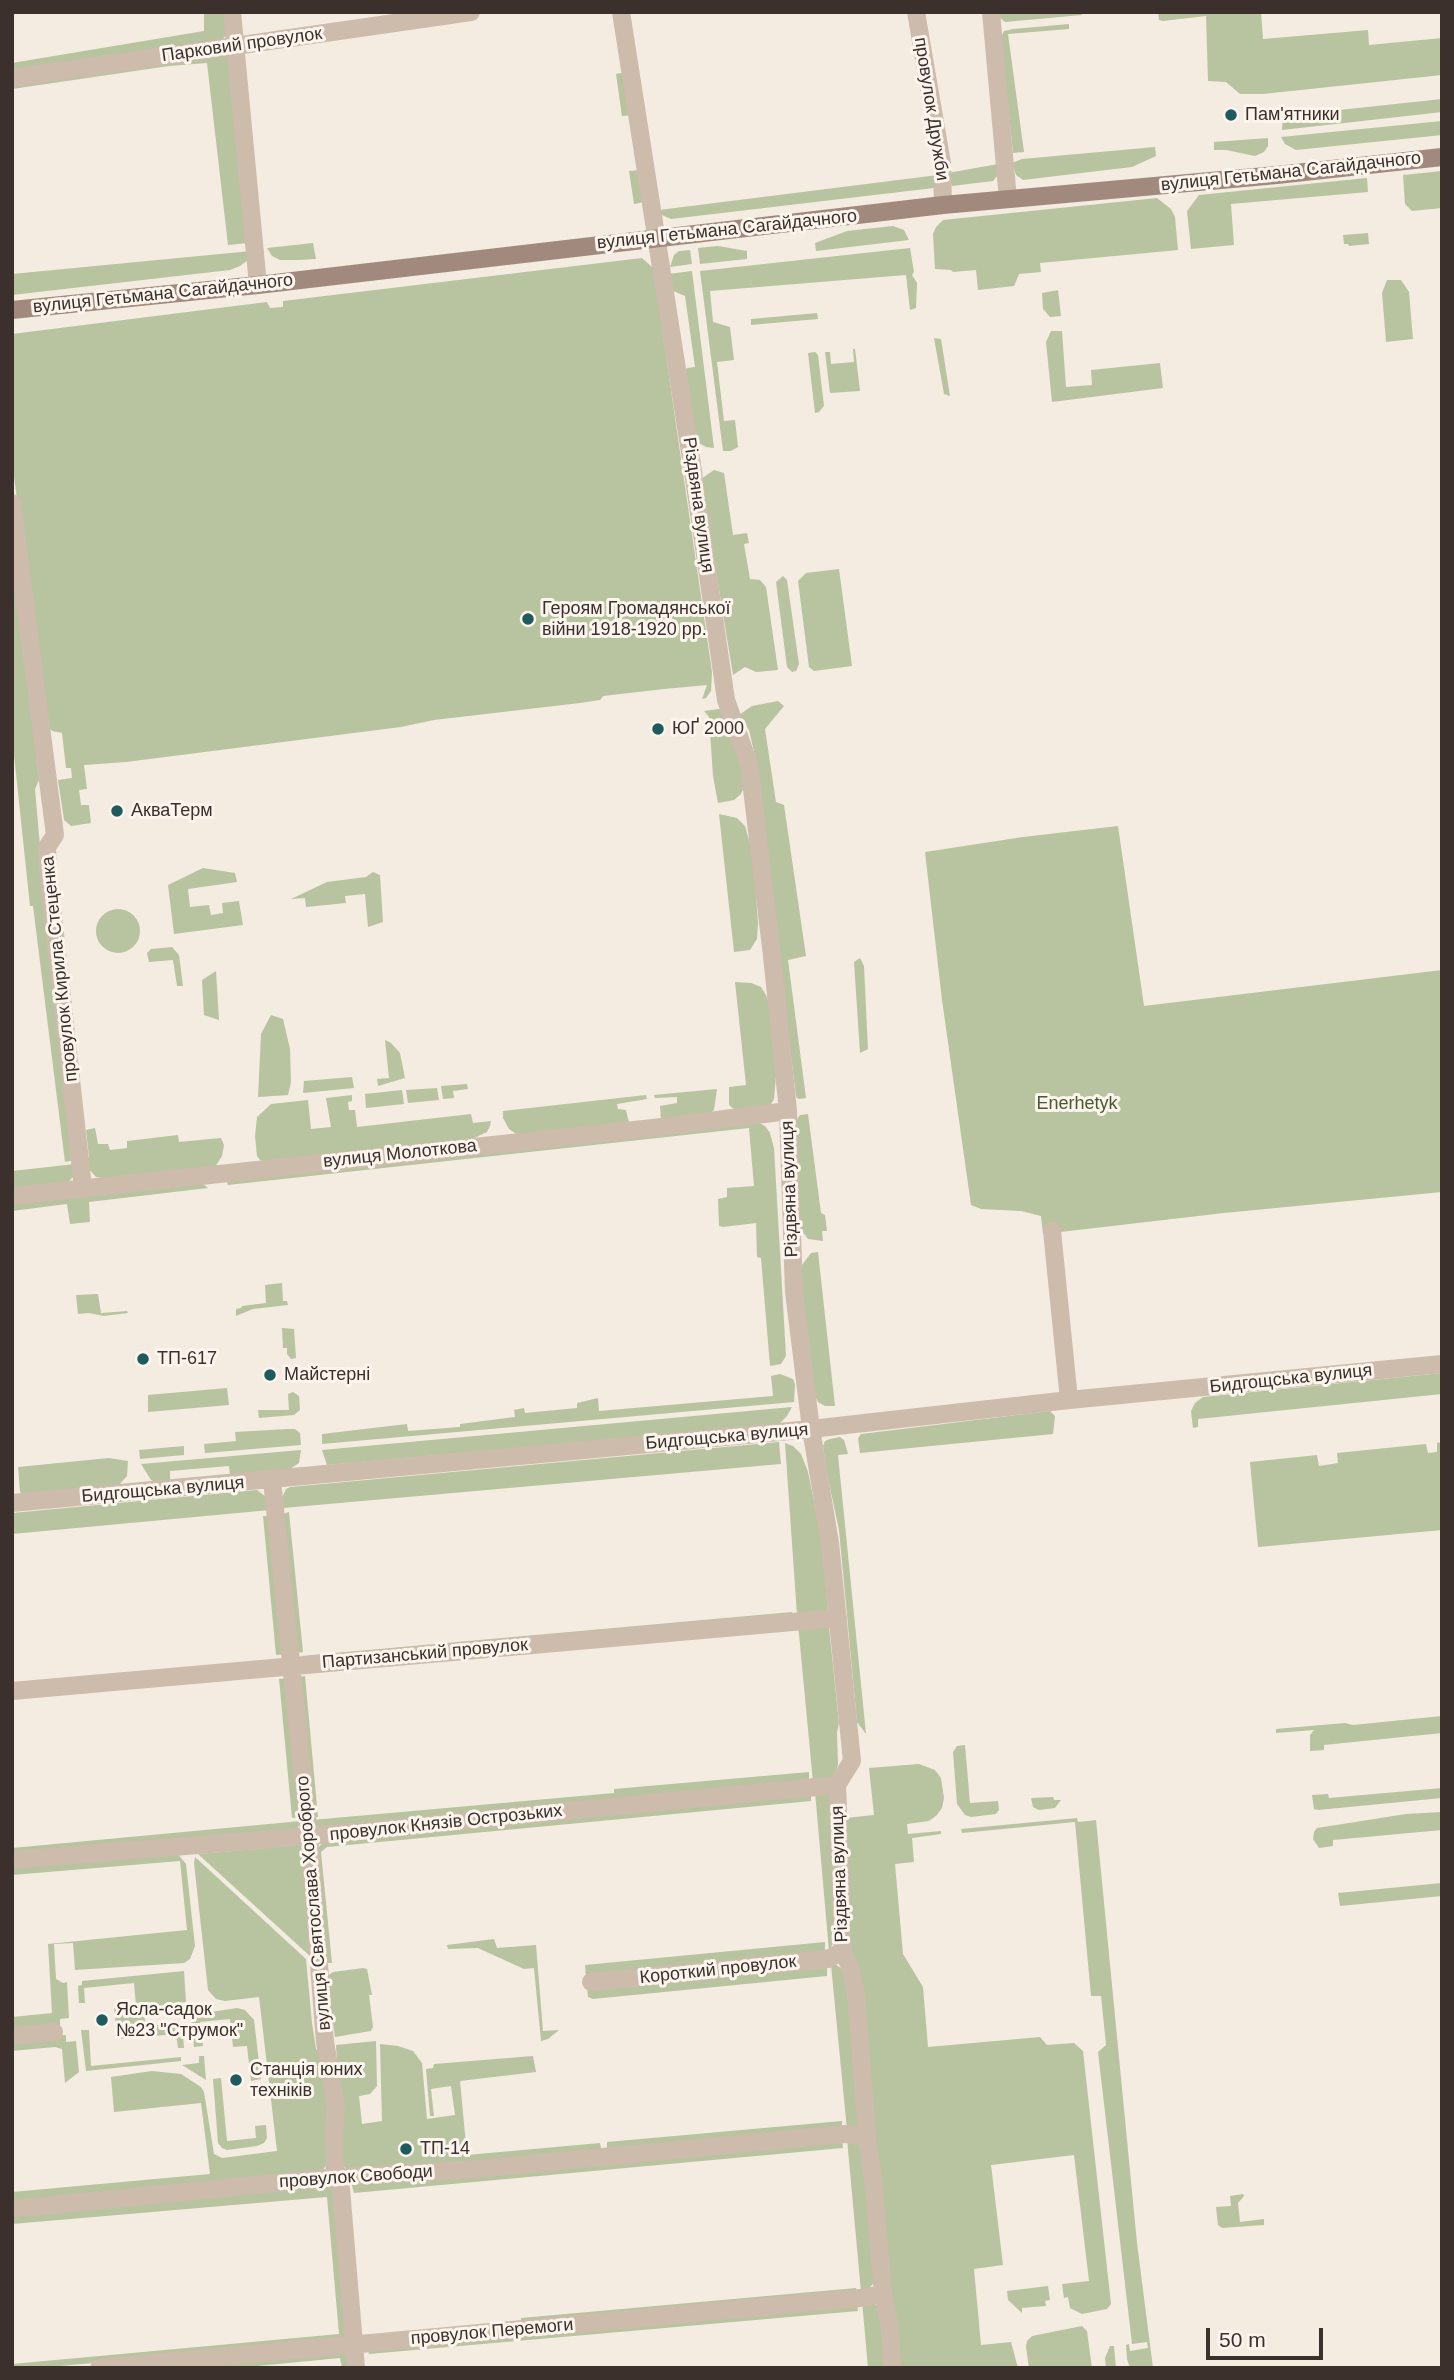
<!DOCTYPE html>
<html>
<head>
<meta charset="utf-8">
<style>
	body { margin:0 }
	#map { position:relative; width:1454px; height:2380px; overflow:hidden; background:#f4ebe1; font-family:Helvetica,sans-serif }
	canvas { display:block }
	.frame { position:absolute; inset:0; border:14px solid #3b302b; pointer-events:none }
	.scale { position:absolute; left:1206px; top:2328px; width:117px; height:32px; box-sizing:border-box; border:4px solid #3b302b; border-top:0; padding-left:9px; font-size:21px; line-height:24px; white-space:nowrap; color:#3b302b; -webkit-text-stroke:5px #fbf5ee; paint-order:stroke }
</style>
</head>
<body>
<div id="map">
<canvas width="1454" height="2380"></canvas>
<div class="frame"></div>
<div class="scale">50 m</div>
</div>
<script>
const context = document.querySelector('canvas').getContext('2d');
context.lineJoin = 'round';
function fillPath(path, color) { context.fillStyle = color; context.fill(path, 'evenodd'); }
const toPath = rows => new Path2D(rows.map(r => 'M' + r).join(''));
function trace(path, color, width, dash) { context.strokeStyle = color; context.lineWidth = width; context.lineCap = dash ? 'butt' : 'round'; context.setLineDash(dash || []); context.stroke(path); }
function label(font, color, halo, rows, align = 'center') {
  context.font = font + ' Helvetica,sans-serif'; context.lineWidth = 6; context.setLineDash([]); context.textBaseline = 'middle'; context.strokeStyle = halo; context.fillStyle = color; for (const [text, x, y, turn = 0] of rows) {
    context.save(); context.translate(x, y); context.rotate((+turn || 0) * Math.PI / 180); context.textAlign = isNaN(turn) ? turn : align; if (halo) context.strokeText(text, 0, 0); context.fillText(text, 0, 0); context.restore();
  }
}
const green = toPath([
	[204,12,224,12,227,34,222,40,12,72,12,63,204,31],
	[998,12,1011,12,1011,14,1081,12,1082,15,1005,22,998,16],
	[1158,12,1261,12,1263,39,1368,30,1369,45,1442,38,1442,75,1263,94,1240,94,1226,82,1208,81,1206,16,1163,21,1159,20],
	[1069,24,1069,29,1008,34,1024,152,1013,153,1001,37,1004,31,1013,29],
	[228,54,248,243,228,245,207,63,169,66,12,89,12,83],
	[626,72,632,115,622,116,616,74],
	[1442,99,1442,112,1282,130,1283,116],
	[1442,121,1442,135,1296,150,1285,144,1281,137],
	[1268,138,1268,146,1264,152,1255,156,1226,150,1214,150,1214,142],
	[1155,147,1156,156,1132,167,1023,180,1016,175,1012,163,1022,159],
	[998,164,999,174,993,181,952,186,948,173],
	[640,170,644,202,634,204,629,171],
	[1442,171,1442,208,1412,211,1405,204,1403,175],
	[938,175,934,188,671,219,662,215,659,210],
	[1367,178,1368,192,1231,204,1234,245,1191,249,1187,211,1199,195],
	[1157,198,1171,209,1175,217,1178,250,1040,263,1041,272,1019,274,1014,286,978,290,976,270,953,272,951,270,935,269,933,234,936,227,943,220],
	[893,226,904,230,909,240,816,251,815,243,847,231],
	[1368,233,1369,244,1349,246,1348,244,1344,244,1343,235],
	[313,243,316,259,299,260,280,260,272,256,267,248],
	[718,246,747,251,747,259,700,264,698,248],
	[910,248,914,272,912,275,917,283,916,308,910,310,906,275,710,291,713,322,730,327,734,360,717,362,724,421,735,420,738,447,731,451,723,451,700,271],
	[690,250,692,264,670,267,674,255,679,251],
	[251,251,248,260,240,266,230,270,12,295,12,274],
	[642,258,652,267,654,273,712,672,711,691,706,698,702,699,707,685,664,689,603,696,600,700,580,703,434,720,401,727,126,762,84,765,87,789,79,790,81,805,89,805,91,823,71,826,64,820,58,780,72,778,71,768,66,768,62,733,52,731,46,724,12,461,12,334,267,302,270,308,283,307,283,301],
	[692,271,714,448,706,447,697,442,684,373,687,368,695,367,685,296,671,290,668,274],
	[1387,280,1401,280,1409,292,1413,339,1386,342,1382,293],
	[1058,290,1061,316,1050,317,1043,309,1042,293],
	[817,313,818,319,751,325,751,319],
	[1051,331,1062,331,1066,387,1092,385,1091,370,1160,363,1163,388,1052,402,1046,342],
	[934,338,941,339,950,396,944,394],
	[853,349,855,349,860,391,830,393,825,352,830,352,831,364,854,362],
	[815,352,818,355,824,406,819,412,815,413,808,353],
	[714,470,724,473,733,535,747,533,749,543,744,544,750,579,760,580,766,587,778,670,756,672,745,667,733,675,701,479],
	[12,545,37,764,39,780,35,789,39,835,75,1160,65,1162,33,906,30,906,12,736],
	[839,569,852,666,814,671,809,667,798,581,806,573],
	[783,576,787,580,799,664,796,671,792,672,787,667,776,582],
	[778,701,784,706,765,729,776,802,784,805,806,956,788,960,806,1098,799,1099,796,1097,755,756,749,730,739,715,752,706],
	[719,709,725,712,745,769,745,785,741,794,734,800,718,803,713,776,709,717,704,711],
	[719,814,737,818,745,826,753,854,758,923,757,939,750,950,734,952],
	[1118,826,1144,1006,1442,970,1442,1192,1224,1213,1043,1234,1041,1216,1021,1211,981,1209,971,1205,942,1000,925,852,1023,837],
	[203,868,235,873,237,882,188,889,190,907,209,905,211,915,223,913,222,903,239,901,243,925,174,934,168,885],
	[373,872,380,875,383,922,368,927,365,894,345,896,346,903,306,907,305,898,291,899,327,882,366,877],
	'96 931a22 22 0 1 1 44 0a22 22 0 1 1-44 0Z',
	[172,947,179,955,183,986,177,986,173,960,149,962,147,953,151,949],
	[860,958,864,966,868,1049,860,1053,854,962],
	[216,971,219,1020,204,1015,202,980],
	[735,982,751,983,761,987,766,995,771,1008,777,1065,774,1099,771,1104,764,1107,736,1111,729,1105,729,1087,746,1085],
	[271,1015,283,1019,290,1049,291,1082,288,1095,258,1097,261,1034],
	[385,1040,391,1043,400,1053,405,1078,378,1086,377,1079,389,1078],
	[352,1077,354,1088,303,1093,304,1081],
	[467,1084,468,1089,453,1091,454,1098,443,1099,441,1086],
	[437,1088,439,1100,408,1103,406,1090],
	[717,1089,714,1110,708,1115,661,1120,660,1106,677,1103,677,1097,655,1098,654,1095],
	[402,1090,404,1104,366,1108,365,1094],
	[352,1095,352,1101,348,1102,349,1110,355,1110,357,1127,471,1114,473,1123,491,1121,490,1126,487,1132,472,1139,266,1163,260,1160,257,1156,255,1136,257,1117,271,1104,308,1100,311,1129,331,1127,326,1098],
	[646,1095,647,1099,617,1104,618,1109,626,1110,629,1123,518,1135,509,1129,503,1118,503,1111],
	[808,1114,821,1213,825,1215,827,1231,822,1231,823,1241,808,1239,798,1226,796,1121,800,1115],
	[759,1123,765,1126,770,1133,774,1148,786,1356,781,1364,770,1366,761,1258,757,1257,756,1223,723,1227,719,1226,718,1199,727,1197,727,1188,754,1186,749,1128,228,1185,227,1181],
	[95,1128,98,1144,108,1144,110,1150,127,1148,127,1141,178,1135,179,1142,221,1138,224,1145,222,1156,215,1167,103,1178,96,1177,87,1167,86,1159,89,1157,86,1130],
	[75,1164,73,1177,68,1182,12,1189,12,1171],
	[203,1184,208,1188,89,1202,90,1222,70,1224,67,1204,12,1211,12,1203],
	[818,1252,835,1406,825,1406,818,1402,815,1396,800,1273,802,1265,811,1253],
	[282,1283,283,1301,287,1301,288,1305,253,1309,236,1316,236,1309,241,1308,242,1306,266,1303,265,1285],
	[98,1294,101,1313,127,1311,128,1313,104,1316,89,1313,78,1314,76,1295],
	[282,1328,294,1329,296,1358,291,1359,287,1354,287,1348,283,1348],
	[1442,1373,1442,1394,1198,1419,1198,1427,1193,1428,1191,1411,1195,1403,1203,1397],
	[780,1374,793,1379,795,1384,794,1402,322,1444,322,1434,407,1424,408,1431,460,1427,460,1424,515,1417,514,1410,524,1408,525,1413,577,1408,577,1403,598,1398,599,1411,773,1396,771,1376],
	[227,1388,229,1405,148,1412,148,1395],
	[293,1392,299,1396,300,1410,294,1415,259,1418,258,1410,289,1410,288,1394],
	[792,1407,787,1416,780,1423,772,1425,327,1465,322,1450],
	[1050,1411,1055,1416,1053,1434,860,1453,858,1438,861,1434],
	[287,1429,295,1429,300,1433,301,1445,205,1453,204,1444,236,1441,235,1432],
	[840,1437,844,1440,848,1454,838,1455,866,1734,857,1722,839,1530,826,1469,823,1446,825,1441,830,1439],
	[779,1442,781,1464,283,1508,282,1498,286,1489,290,1487],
	[1442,1442,1442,1530,1258,1547,1250,1462,1317,1455,1319,1466,1338,1463,1337,1453,1426,1444,1428,1453,1437,1452,1437,1443],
	[785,1443,793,1446,801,1454,808,1472,821,1535,828,1611,797,1615],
	[184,1446,184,1455,140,1459,139,1450],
	[301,1450,299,1463,290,1469,230,1475,229,1466,170,1471,170,1481,155,1482,151,1480,141,1464],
	[109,1458,128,1461,127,1476,119,1485,23,1494,20,1492,18,1467],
	[257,1490,266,1497,270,1510,12,1534,12,1513],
	[289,1512,303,1652,298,1653,283,1514],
	[263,1516,269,1516,287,1654,276,1655],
	[792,1612,793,1614,308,1659,301,1656],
	[798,1624,829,1627,839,1723,837,1733,838,1765,835,1773,831,1778,813,1782],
	[305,1676,318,1817,312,1817,300,1677],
	[289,1678,301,1817,292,1818,279,1679],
	[1442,1716,1442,1733,1324,1745,1324,1750,1310,1751,1310,1735,1314,1730,1276,1733,1276,1729,1345,1723,1353,1725],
	[965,1745,970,1803,998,1801,999,1810,996,1814,971,1817,965,1815,957,1804,953,1752,957,1746],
	[919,1764,935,1770,941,1778,944,1798,942,1808,937,1815,929,1821,907,1824,908,1834,941,1831,941,1834,912,1838,914,1862,895,1864,903,1954,923,1987,928,2047,1040,2037,1047,2045,1074,2043,1083,2051,1111,2304,1107,2309,1082,2314,1070,2308,1068,2297,1064,2298,1062,2284,1089,2281,1074,2155,991,2165,1003,2265,974,2269,981,2345,1011,2342,1018,2368,898,2368,847,1940,845,1818,874,1815,869,1768],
	[809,1772,809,1783,316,1828,312,1820,614,1793,614,1789],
	[1442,1788,1442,1798,1318,1810,1314,1809,1312,1795,1328,1794,1329,1798],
	[811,1792,811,1801,327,1847,321,1852,332,1963,327,1963,317,1849,326,1839],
	[815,1792,830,1794,833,1800,834,1941,829,1951],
	[1053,1797,1054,1800,1061,1800,1055,1808,1039,1810,1033,1807,1031,1798],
	[1442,1812,1442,1830,1333,1840,1333,1846,1319,1848,1313,1839,1314,1832,1317,1828,1406,1814],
	[1077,1818,1078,1822,1096,1820,1137,2243,1153,2368,1130,2368,1127,2359,1126,2345,1129,2344,1130,2351,1148,2348,1147,2342,1132,2344,1098,2052,1106,2045,1101,1996,1091,1996,1075,1822,962,1833,961,1829],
	[301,1821,297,1829,12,1856,12,1848],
	[301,1845,311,1957,198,1854],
	[177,1853,186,1864,195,1946,190,1959,184,1963,75,1970,73,1943,54,1944,56,1979,63,1983,67,1982,69,2018,60,2019,60,2026,53,2027,12,2027,12,2017,52,2013,48,1944,187,1930,180,1861,12,1875,12,1866],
	[195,1857,306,1959,312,2023,316,2049,322,2053,332,2111,327,2164,323,2170,12,2203,12,2192,210,2174,201,2103,114,2112,111,2077,152,2071,181,2074,201,2087,204,2092,214,2154,222,2158,277,2151,259,1997,225,2001,216,1999,208,1990,194,1863],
	[1442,1883,1442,1896,1340,1906,1338,1893],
	[494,1939,497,1948,536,1945,543,2031,559,2030,548,2039,541,2041,534,1968,524,1969,478,1948,448,1949,447,1945],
	[825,1942,825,1951,586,1977,585,1965],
	[835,1964,845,1971,860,2125,857,2129,847,2130,831,1965],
	[827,1965,827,1976,593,1999,588,1997,587,1987],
	[363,1968,367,1969,372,1995,369,1995,373,2027,371,2031,335,2037,326,1977,333,1972],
	[184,1971,186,2002,143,2008,146,2026,182,2023,184,2048,178,2048,176,2034,117,2039,114,2008,136,2006,134,1983,84,1988,85,2003,79,2003,78,1986,82,1985,82,1981],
	[237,2008,245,2010,254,2020,261,2079,251,2081,247,2046,233,2047,230,2019,200,2022,203,2046,194,2047,191,2015],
	[81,2030,89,2030,91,2066,181,2057,181,2061,86,2071],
	[66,2035,66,2042,76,2041,79,2072,65,2083,62,2049,55,2047,12,2051,12,2039],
	[376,2041,377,2086,370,2094,359,2096,362,2124,382,2121,380,2044,398,2046,413,2051,422,2063,427,2119,455,2115,451,2086,431,2089,434,2116,430,2116,426,2069,433,2068,434,2064,533,2056,536,2072,460,2081,467,2155,600,2143,601,2148,598,2152,348,2170,343,2166,336,2045],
	[199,2056,204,2056,206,2080,182,2065,199,2063],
	[221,2078,227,2141,256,2138,255,2126,266,2125,267,2138,264,2143,257,2146,227,2150,222,2148,218,2143,213,2079],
	[842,2121,842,2129,607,2148,607,2142],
	[847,2139,857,2141,861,2147,876,2281,867,2290,861,2292],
	[842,2140,843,2148,387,2190,354,2193,351,2182],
	[332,2186,350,2334,341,2341,38,2368,12,2368,12,2364,339,2334,327,2197,12,2224,12,2215],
	[1243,2194,1244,2196,1238,2203,1240,2222,1264,2219,1264,2225,1222,2228,1218,2225,1216,2207,1231,2206,1230,2196],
	[1048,2286,1050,2300,1045,2301,1046,2306,1022,2308,1022,2313,1008,2300,1007,2291],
	[856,2288,857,2294,521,2321,521,2318],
	[857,2301,858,2311,369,2354,368,2348],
	[862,2301,874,2303,879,2309,886,2368,868,2368],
	[1082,2326,1087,2331,1092,2368,1029,2368,1026,2347,1027,2341,1032,2336],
	[1110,2346,1114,2346,1116,2368,1106,2368,1105,2358],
	[346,2353,351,2368,342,2368,340,2358,237,2368,148,2368]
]);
const street = toPath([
	[232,12,258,285],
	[621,12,692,465,726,700,749,764,772,956,788,1111,794,1292,811,1429,830,1543,852,1761,837,1785,842,1911,841,1930,843,1951,850,1967,856,1994,867,2136,874,2188,883,2294,890,2327,892,2368],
	[916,12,942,163,943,205],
	[991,12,1008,199],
	[12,78,471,12],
	[12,503,55,835,47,847,48,871,83,1188],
	[12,1196,653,1128,788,1111],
	[1052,1231,1069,1400],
	[272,1480,309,1836,325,2042,336,2106,334,2135,335,2177,341,2189,356,2368],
	[12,1503,811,1429,1069,1400,1442,1364],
	[12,1691,838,1618],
	[12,1860,309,1836,837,1785],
	[591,1982,828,1959,843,1951],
	[12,2036,54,2032],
	[12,2209,335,2177,465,2170,845,2134,867,2136],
	[99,2368,860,2298,883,2294]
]);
const secondary = toPath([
	[12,310,258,285,943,205,1277,175,1442,157]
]);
const markers = [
	[1231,115,7,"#1f5a5e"],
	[528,619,7,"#1f5a5e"],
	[658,729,7,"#1f5a5e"],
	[117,811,7,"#1f5a5e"],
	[143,1359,7,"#1f5a5e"],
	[270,1375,7,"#1f5a5e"],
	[102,2020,7,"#1f5a5e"],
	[236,2080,7,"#1f5a5e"],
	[406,2149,7,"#1f5a5e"]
];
const streetNames = [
	["Парковий провулок",242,45,-8],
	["провулок Дружби",931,109,81],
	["вулиця Гетьмана Сагайдачного",1291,172,-6],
	["вулиця Гетьмана Сагайдачного",727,230,-6],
	["вулиця Гетьмана Сагайдачного",163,294,-6],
	["Різдвяна вулиця",698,505,82],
	["провулок Кирила Стеценка",60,969,-96],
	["вулиця Молоткова",400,1154,-6],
	["Різдвяна вулиця",790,1189,-92],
	["Бидгощська вулиця",1291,1379,-6],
	["Бидгощська вулиця",727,1437,-5],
	["Бидгощська вулиця",163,1490,-5],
	["Партизанський провулок",425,1654,-5],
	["провулок Князів Острозьких",446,1823,-6],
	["Різдвяна вулиця",840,1874,-92],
	["вулиця Святослава Хороброго",314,1903,-95],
	["Короткий провулок",718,1970,-6],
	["провулок Свободи",356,2177,-4],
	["провулок Перемоги",492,2332,-5]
];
const poiNames = [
	["Пам'ятники",1245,115],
	["Героям Громадянської",542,609],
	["війни 1918-1920 рр.",542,630],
	["ЮҐ 2000",672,729],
	["АкваТерм",131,811],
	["ТП-617",157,1359],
	["Майстерні",284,1375],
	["Ясла-садок",116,2010],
	["№23 \"Струмок\"",116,2031],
	["Станція юних",250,2070],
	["техніків",250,2091],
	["ТП-14",420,2149]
];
const parkNames = [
	["Enerhetyk",1077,1104]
];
fillPath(green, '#b8c4a0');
trace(street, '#cdbbac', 18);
trace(secondary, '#a18a7d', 18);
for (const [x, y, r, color] of markers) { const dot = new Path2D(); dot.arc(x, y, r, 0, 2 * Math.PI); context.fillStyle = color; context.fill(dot); trace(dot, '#fbf5ee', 2.5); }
label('18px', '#3b302b', '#fbf5ee', streetNames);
label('18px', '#3b302b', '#fbf5ee', poiNames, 'left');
label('18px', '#4a5a2e', '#fbf5ee', parkNames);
</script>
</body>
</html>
